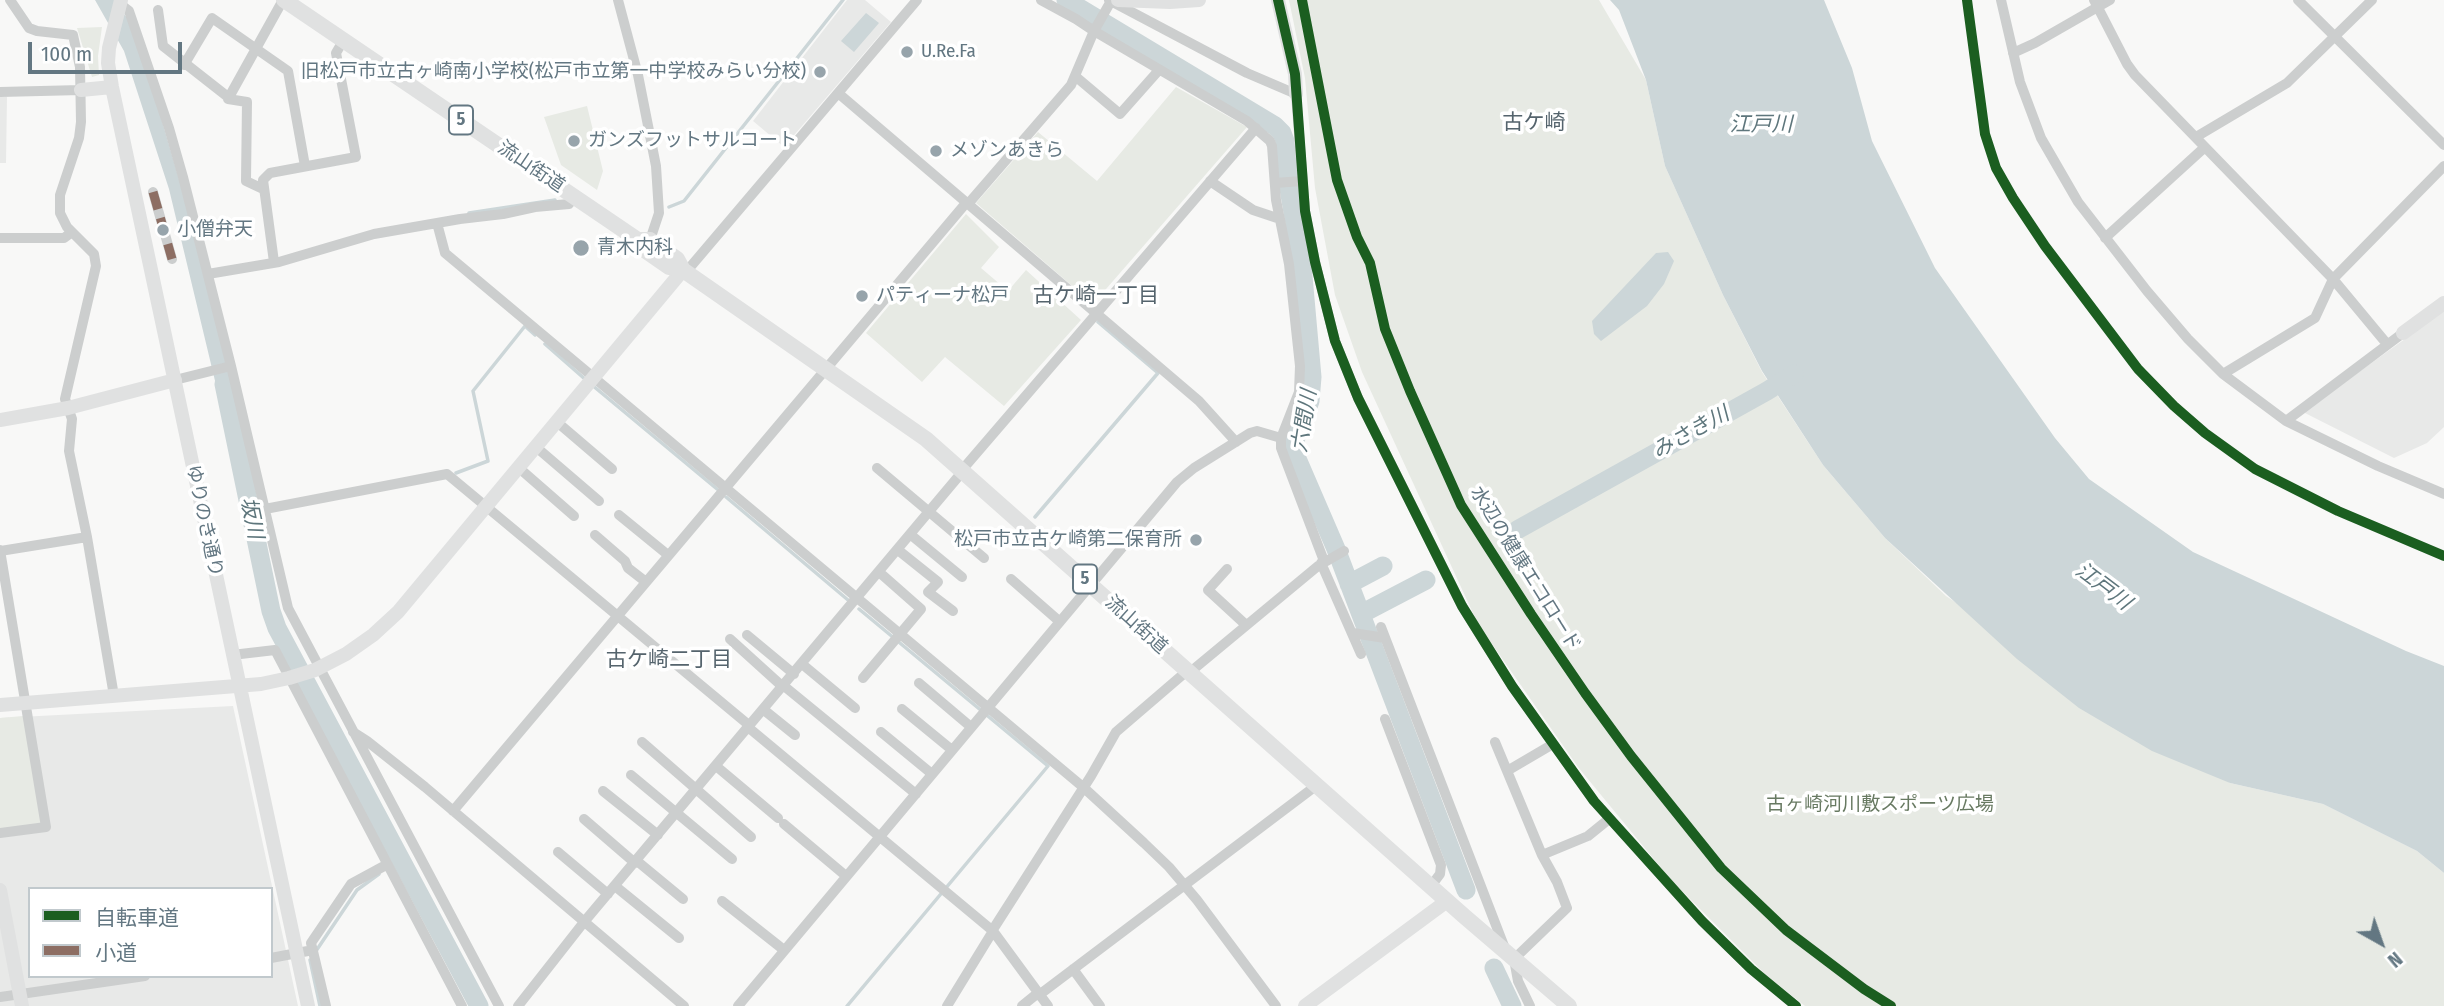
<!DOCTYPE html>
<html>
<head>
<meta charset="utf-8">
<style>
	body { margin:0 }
	#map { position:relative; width:2444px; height:1006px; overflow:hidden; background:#f8f8f7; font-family:"Fira Sans Condensed","Noto Sans JP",sans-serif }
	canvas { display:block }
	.legend { position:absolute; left:28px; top:887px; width:245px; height:91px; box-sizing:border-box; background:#fff; border:2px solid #c1c9cd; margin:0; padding:9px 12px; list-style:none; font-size:21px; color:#637782 }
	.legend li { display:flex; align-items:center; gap:14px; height:35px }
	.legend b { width:35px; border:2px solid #c1c9cd }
	.north { position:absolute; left:2346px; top:908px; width:70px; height:70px; -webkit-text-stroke:5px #fff; paint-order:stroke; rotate:140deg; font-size:19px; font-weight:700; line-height:28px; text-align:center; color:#637782 }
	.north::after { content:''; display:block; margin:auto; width:24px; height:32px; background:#637782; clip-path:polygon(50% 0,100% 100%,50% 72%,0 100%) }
	.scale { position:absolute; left:28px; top:42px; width:154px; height:32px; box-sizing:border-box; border:4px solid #637782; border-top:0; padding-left:9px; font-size:21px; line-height:24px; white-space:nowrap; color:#637782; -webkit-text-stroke:5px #fff; paint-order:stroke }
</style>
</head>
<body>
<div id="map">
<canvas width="2444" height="1006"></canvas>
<ul class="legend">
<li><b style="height:9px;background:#1b5e20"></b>自転車道</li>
<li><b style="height:9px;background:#8d6e63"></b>小道</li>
</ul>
<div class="north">N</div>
<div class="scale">100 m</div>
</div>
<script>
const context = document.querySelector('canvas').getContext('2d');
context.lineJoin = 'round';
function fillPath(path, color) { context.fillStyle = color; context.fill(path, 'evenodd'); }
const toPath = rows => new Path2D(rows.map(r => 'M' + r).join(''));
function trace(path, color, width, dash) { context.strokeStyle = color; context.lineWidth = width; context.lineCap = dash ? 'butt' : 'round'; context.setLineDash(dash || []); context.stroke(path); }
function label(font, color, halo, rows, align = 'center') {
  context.font = font + ' "Fira Sans Condensed","Noto Sans JP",sans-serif'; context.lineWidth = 7; context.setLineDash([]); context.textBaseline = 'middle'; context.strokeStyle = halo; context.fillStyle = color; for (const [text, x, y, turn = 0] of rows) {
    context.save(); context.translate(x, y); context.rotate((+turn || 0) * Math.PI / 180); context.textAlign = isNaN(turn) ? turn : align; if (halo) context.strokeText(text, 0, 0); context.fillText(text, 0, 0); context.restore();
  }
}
const built = toPath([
	[847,0,865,0,891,22,784,147,753,121],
	[0,97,7,97,6,163,0,163],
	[2444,311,2444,427,2427,443,2394,458,2303,412],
	[233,706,298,1006,0,1006,0,718],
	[30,889,271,889,271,976,30,976]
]);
const green = toPath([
	[1289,0,1599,0,1646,80,1665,166,1723,295,1762,372,1823,465,1885,538,1946,596,2230,783,2323,804,2417,851,2444,873,2444,1006,1805,1006,1767,976,1671,880,1578,767,1478,624,1362,372,1335,295,1315,188,1305,78],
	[102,27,98,56,99,75,92,77,77,28],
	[1176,87,1247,127,1093,304,976,203,1038,132,1097,181],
	[587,106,603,171,597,190,561,165,544,117],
	[966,214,999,247,981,268,1008,291,1026,270,1081,320,1004,406,945,357,922,382,866,333],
	[23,716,43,820,37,824,0,830,0,718]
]);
const water = toPath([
	[95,0,114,0,130,22,155,97,196,237,238,407,222,410,169,189,124,51],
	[1610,0,1824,0,1852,68,1872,141,1935,268,2055,438,2089,479,2193,552,2406,651,2444,666,2444,873,2417,851,2323,804,2230,783,2152,751,2079,708,2017,659,1885,538,1823,465,1762,371,1723,295,1665,166,1646,80,1619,10],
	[866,13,879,23,854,52,841,41],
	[1668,252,1674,261,1664,284,1647,306,1601,341,1594,334,1592,321,1656,253]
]);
const stream = toPath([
	[669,207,684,201,843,0],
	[469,213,555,200],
	[545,344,586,380],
	[592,385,717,489],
	[456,473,488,461,473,391,525,326,535,335],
	[726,497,848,600],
	[1035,517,1158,373,1098,322],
	[391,865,401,858],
	[316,951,357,890,379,874],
	[310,960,320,1006],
	[847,1006,1048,766,859,609]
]);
const river = toPath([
	[1066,0,1275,126,1282,133,1285,141,1289,189,1302,265,1312,377,1310,401,1295,440,1295,454,1336,549,1466,890],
	[224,384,271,611,277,628,479,1006],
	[1517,530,1767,391,1794,374],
	[1349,584,1383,566],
	[1361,614,1426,580],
	[1494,968,1512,1006]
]);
const street = toPath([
	[10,0,29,28,37,31,73,35,80,67,81,122,79,138,60,195,60,213,67,227,94,254,96,266,65,399,72,419,69,451,87,537,114,696],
	[618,0,638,75,656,166,659,213,650,240],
	[1109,0,1247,73,1296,94,1305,211,1315,262,1335,341,1358,398,1462,606,1512,686,1594,801,1702,921,1751,969,1796,1006],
	[2001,0,2020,82,2041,138,2078,202,2147,291,2188,339,2223,374,2286,421,2378,466,2444,494],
	[2094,0,2127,64,2135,75,2333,279,2387,344],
	[2298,0,2444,145],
	[1111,1,1094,31,1247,121,1270,141,1272,146,1276,200,1289,264,1300,366,1299,392,1281,438,1281,448,1324,561],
	[120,4,129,11,169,128,183,177,231,366,288,608,499,1006],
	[158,10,163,46,228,97],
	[2013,53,2035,43,2110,0],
	[184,65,212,18,288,71,305,166],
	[1075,76,1120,114,1159,70],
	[0,92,81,90],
	[838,93,1199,401,1236,442],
	[2196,137,2287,83,2372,0],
	[1210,181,1253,210,1280,219],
	[1275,183,1302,181],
	[263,189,246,181,247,102,228,99,283,0],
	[153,192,172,259],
	[968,204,1071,85,1094,31,1076,19,1041,0],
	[437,223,445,253,1083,787,1144,843,1169,867,1197,900,1276,1006],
	[0,238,64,238,72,232],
	[2105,238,2205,147],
	[274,262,263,180,270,173,356,157,336,53,343,41],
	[686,272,917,0],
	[208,274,279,262,374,234,460,219,503,214,535,207,569,204,575,196],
	[2223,374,2315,318,2333,279,2444,166],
	[175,380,231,366],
	[2286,421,2403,333],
	[557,422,612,469],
	[536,447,599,501],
	[519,468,574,516],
	[877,468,984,558],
	[962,470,1256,128],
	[265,509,447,474,750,726],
	[619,515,668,555],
	[595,535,625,561,628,568,646,582],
	[911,535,962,577],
	[0,550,46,827,0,833],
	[898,550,938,582,928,592,953,611],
	[0,551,87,537],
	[1321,563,1361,654],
	[1227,569,1208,590,1246,625],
	[1011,579,1059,621],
	[1381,627,1504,946],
	[1353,633,1385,638],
	[747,635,794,674],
	[730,639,783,687],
	[232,655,275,650,462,1006],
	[802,664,855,708],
	[1189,673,1318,566,1344,551],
	[863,678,921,609,879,572],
	[919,683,971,727],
	[784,686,916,794],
	[902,709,952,750],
	[764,710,795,735],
	[1385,719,1441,865,1440,874,1431,886],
	[749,728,993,931,1048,1006],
	[353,732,367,741,425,787,684,1006],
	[881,732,932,774],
	[642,742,751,837],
	[1495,742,1542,855],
	[716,766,778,818],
	[1507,771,1553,744],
	[631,775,732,859],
	[603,791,658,835],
	[453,811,966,203],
	[584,819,635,863],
	[784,824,846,876],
	[558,852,608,894],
	[637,861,683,899],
	[615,886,679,938],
	[722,901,784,950],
	[992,931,1091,776,1116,732,1187,671],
	[271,958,313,950],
	[1073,969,1100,1006],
	[1039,995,1317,785],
	[0,997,145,976],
	[326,1006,311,943,351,884,386,865],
	[518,1006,584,922,963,471],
	[738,1006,1177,482,1194,468,1250,433,1257,431,1281,438],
	[947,1006,993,931],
	[1022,1006,1038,993],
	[1530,1006,1518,981,1514,959,1567,908,1557,882,1542,855,1588,836,1609,819]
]);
const secondary = toPath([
	[121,0,109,48,108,63,112,87,308,1006],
	[1118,0,1170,2,1199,0],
	[1278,0,1295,74,1296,94],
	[81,90,112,87],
	[2403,333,2444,303],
	[0,420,68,408,175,380],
	[0,705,261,684,289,678,315,670,346,654,373,635,398,612,683,270],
	[0,890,22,1006],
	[1305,1006,1447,901]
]);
const primary = toPath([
	[284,0,638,240,643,249,669,267,683,270,926,439,1464,916,1569,1006],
	[638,240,650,240,677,259,683,270]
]);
const quiet = toPath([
	[153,192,172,259]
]);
const cycleway = toPath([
	[1278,0,1295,74,1305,211,1315,262,1335,341,1358,398,1462,606,1512,686,1594,801,1702,921,1751,969,1796,1006],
	[1302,0,1337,180,1357,237,1370,263,1385,329,1410,391,1461,505,1531,614,1585,693,1631,756,1721,868,1786,930,1864,989,1891,1006],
	[1967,0,1985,134,1996,168,2013,198,2045,246,2138,369,2174,406,2205,433,2255,469,2338,511,2444,556]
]);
const markers = [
	[907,52,7,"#97a4ab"],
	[820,72,7,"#97a4ab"],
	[574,141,7,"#97a4ab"],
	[936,151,7,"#97a4ab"],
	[163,230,7,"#97a4ab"],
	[581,248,9,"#97a4ab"],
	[862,296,7,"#97a4ab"],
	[1196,540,7,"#97a4ab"]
];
const shields = [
	[461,120,24],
	[1085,579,24]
];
const shieldNames = [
	["5",461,120],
	["5",1085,579]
];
const poiNames = [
	["U.Re.Fa",921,52],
	["旧松戸市立古ヶ崎南小学校(松戸市立第一中学校みらい分校)",806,72,"right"],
	["ガンズフットサルコート",588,141],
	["メゾンあきら",950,151],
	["小僧弁天",177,230],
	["青木内科",597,248],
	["パティーナ松戸",876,296],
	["松戸市立古ケ崎第二保育所",1182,540,"right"]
];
const streetNames = [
	["流山街道",531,167,34],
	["ゆりのき通り",204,521,78],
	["水辺の健康エコロード",1525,569,58],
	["流山街道",1136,625,42]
];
const parkNames = [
	["古ヶ崎河川敷スポーツ広場",1880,805]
];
const neighbourhoodNames = [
	["古ケ崎",1534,123],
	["古ケ崎一丁目",1096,296],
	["古ケ崎二丁目",669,660]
];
const waterNames = [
	["江戸川",1761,125],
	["六間川",1305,421,-81],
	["みさき川",1691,433,-29],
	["坂川",251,518,78],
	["江戸川",2103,587,37]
];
fillPath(built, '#e8e9e8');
fillPath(green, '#e7eae4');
fillPath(water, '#ccd6d8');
trace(stream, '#ccd6d8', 3.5);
trace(river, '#ccd6d8', 19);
trace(street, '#cccece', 10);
trace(secondary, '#e0e1e1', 14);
trace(primary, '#e0e1e1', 16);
trace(quiet, '#8d6e63', 9, [18, 9]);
trace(cycleway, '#1b5e20', 10);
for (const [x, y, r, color] of markers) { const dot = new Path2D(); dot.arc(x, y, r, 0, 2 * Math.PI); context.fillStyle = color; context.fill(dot); trace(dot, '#fff', 2.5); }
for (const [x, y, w] of shields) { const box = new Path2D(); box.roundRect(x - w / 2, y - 14.5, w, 29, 5); context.fillStyle = '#fff'; context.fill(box); trace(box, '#637782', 2); }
label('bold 18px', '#637782', null, shieldNames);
label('19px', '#637782', '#fff', poiNames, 'left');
label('19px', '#637782', '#fff', streetNames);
label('19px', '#687a62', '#fff', parkNames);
label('21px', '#55646d', '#fff', neighbourhoodNames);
label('italic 21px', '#5e767c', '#fff', waterNames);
</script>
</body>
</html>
